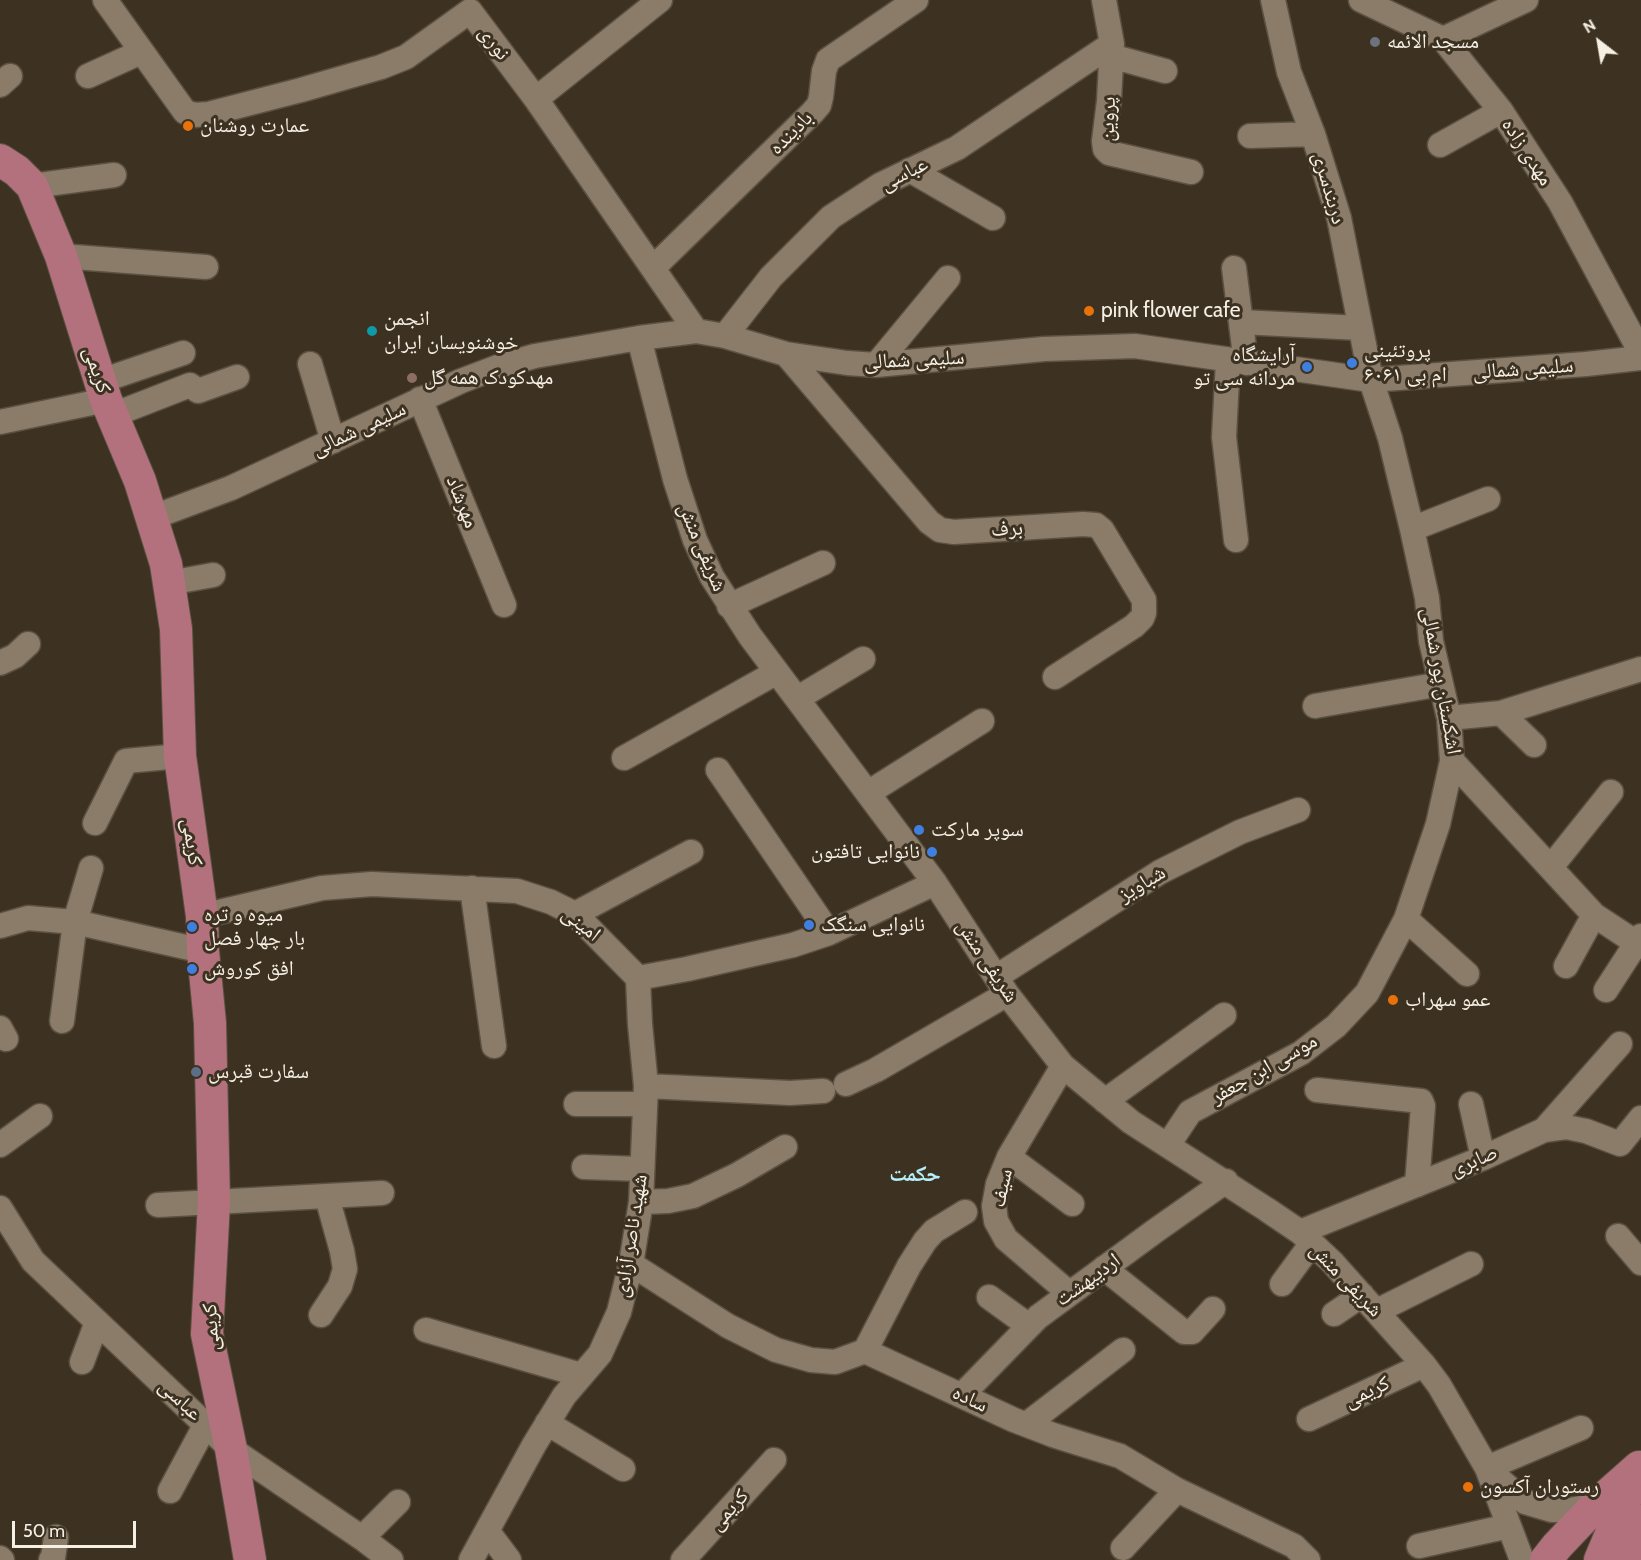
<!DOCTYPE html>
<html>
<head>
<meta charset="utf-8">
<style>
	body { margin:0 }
	#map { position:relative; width:1641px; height:1560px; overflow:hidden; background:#3d3221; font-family:Cabin,sans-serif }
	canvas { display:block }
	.north { position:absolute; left:1569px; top:12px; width:60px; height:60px; -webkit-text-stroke:4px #3d3221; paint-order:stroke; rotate:329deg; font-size:16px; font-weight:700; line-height:24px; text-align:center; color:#f6efe4 }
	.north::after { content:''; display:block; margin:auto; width:21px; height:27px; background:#f6efe4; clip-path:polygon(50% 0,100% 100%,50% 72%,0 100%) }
	.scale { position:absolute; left:12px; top:1521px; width:124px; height:27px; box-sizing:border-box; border:3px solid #f6efe4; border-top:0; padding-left:8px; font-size:18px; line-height:21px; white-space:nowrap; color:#f6efe4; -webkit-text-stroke:4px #3d3221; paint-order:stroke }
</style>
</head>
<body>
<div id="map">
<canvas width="1641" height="1560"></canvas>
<div class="north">N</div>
<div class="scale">50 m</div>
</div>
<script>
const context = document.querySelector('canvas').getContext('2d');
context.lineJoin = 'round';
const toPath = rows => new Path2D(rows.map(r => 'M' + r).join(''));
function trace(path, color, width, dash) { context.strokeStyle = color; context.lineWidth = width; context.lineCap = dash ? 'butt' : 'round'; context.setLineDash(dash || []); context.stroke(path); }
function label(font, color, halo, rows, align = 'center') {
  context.font = font + ' Cabin,"Noto Naskh Arabic",sans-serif'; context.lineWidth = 6; context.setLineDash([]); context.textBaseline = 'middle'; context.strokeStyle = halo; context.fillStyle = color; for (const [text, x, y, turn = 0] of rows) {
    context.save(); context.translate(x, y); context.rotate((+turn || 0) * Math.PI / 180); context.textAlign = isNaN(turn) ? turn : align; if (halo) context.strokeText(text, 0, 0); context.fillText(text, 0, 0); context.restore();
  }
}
const minor = toPath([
	[105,0,185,112,195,115,208,114,301,90,381,67,406,57,470,11,536,99,696,331],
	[1104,0,1112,44,1109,101,1104,141,1105,149,1109,153,1191,172],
	[1361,0,1443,39,1501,111,1560,202,1641,353],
	[1443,39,1526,0],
	[1111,56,1165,71],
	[88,76,141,52],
	[0,85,10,76],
	[536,99,660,0],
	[1250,136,1313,134],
	[1440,145,1501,111],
	[910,170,993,218],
	[32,186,114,175],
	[61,256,206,267],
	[654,267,812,113,819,105,821,97,824,71,828,60,916,0],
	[1234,268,1246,363],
	[1241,322,1360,328],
	[725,336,771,277,831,217,880,185,957,148,1112,44],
	[639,338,675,479,695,540,712,577,750,636,935,883,1007,994,1063,1066,1131,1122,1266,1209,1300,1232,1332,1262,1424,1365,1439,1385,1487,1468,1522,1560],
	[786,354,929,522,940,530,954,532,1083,524,1096,525,1102,530,1144,600,1144,613,1142,618,1134,626,1055,677],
	[1228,360,1224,437,1236,540],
	[310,364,333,441],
	[876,365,948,278],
	[101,381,183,353],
	[420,399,504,605],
	[113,415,190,385,198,391,237,377],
	[0,422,106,400],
	[151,518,231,488,461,381,503,365,535,356,639,338,696,331,725,336,786,354,847,363,876,365,1044,349,1135,346,1371,380,1586,364,1641,358],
	[1412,529,1488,499],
	[169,583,213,575],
	[729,606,823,563],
	[0,663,15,656,28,644],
	[798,698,863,659],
	[1315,706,1441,684],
	[1501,713,1534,745],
	[1449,718,1501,713,1641,669],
	[624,758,777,672],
	[1452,761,1594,915,1641,946],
	[718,770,829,933],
	[868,793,982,721],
	[95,823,126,761,180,756],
	[1551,867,1611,792],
	[472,888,494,1046],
	[575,914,691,852],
	[202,916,322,888,372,884,517,891,551,902,575,914,638,978,687,969,793,945,829,933,935,883],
	[1406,919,1467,974],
	[0,926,28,918,75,922,203,951],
	[1566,966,1594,915],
	[996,977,1160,872,1240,832,1298,810],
	[1606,990,1641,936],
	[62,1021,75,922,91,868],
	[0,1028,6,1039],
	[1063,1066,1009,1157,998,1184,994,1206,996,1221,1006,1239,1069,1293],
	[846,1084,876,1070,1007,994],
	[646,1086,790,1093,823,1091],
	[1317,1090,1421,1101,1423,1106,1417,1185],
	[1105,1101,1224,1015],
	[576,1104,645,1104],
	[1471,1104,1483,1158],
	[1544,1130,1620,1044],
	[0,1145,40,1116],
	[1168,1145,1190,1112,1301,1053,1336,1026,1367,993,1406,919,1438,824,1452,761,1449,718,1431,641,1427,598,1412,529,1390,438,1371,380,1339,218,1313,134,1289,72,1273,0],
	[1009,1157,1072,1204],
	[584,1167,642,1169],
	[641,1202,668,1201,693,1196,737,1175,785,1147],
	[158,1205,382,1193],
	[0,1208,33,1261,231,1449,362,1538,391,1560],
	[1300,1232,1483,1158,1544,1130,1566,1127,1586,1131,1620,1144,1641,1118],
	[1618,1236,1641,1263],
	[631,1264,728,1326,776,1350,811,1360,835,1362,865,1351,1014,1420,1053,1435,1120,1456,1177,1490,1294,1546,1308,1560],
	[1104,1268,1184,1332,1192,1332,1213,1309],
	[1282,1284,1312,1243],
	[989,1297,1029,1326],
	[1377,1311,1471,1264],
	[1334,1314,1362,1295],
	[321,1315,340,1286,345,1269,342,1251,327,1197],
	[426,1330,581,1375],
	[865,1351,909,1266,925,1241,934,1231,965,1212],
	[82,1362,97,1322],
	[962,1395,1038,1317,1155,1231,1226,1181],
	[1309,1419,1424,1365],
	[547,1423,623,1469],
	[1027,1424,1123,1350],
	[1487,1468,1581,1428],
	[1491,1472,1525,1502,1552,1510,1570,1510,1596,1505],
	[170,1491,206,1424],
	[488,1532,509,1560],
	[362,1538,398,1502],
	[1419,1546,1509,1526],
	[1123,1548,1177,1490],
	[0,1558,2,1560],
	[51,1560,53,1558,56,1537],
	[471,1560,534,1445,564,1396,600,1354,619,1312,631,1264,641,1202,646,1086,640,1024,638,978],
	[683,1560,774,1460]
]);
const major = toPath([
	[0,160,17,171,32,186,61,256,106,400,140,481,166,564,176,629,180,756,202,916,203,951,210,1023,214,1202,207,1334,231,1449,250,1560],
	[1546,1560,1557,1546,1596,1505,1639,1467],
	[1600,1560,1635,1477],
	[1625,1560,1641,1521]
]);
const markers = [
	[1375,42,6,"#6b7280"],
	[188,126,6,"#e8710a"],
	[1089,311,6,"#e8710a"],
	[372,331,6,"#0f9aa8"],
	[1352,363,6,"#3f7fe0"],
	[1307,367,6,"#3f7fe0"],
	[412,378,6,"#8d6e63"],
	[919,830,6,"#3f7fe0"],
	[932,852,6,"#3f7fe0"],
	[809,925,6,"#3f7fe0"],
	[192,927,6,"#3f7fe0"],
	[192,969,6,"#3f7fe0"],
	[1393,1000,6,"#e8710a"],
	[196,1072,6,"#5c6f8a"],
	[1468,1487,6,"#e8710a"]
];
const poiNames = [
	["مسجد الائمه",1387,42],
	["عمارت روشنان",200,126],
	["pink flower cafe",1101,311],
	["انجمن",384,319],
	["خوشنویسان ایران",384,343],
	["پروتئینی",1364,351],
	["ام بی ۶۰۶۱",1364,375],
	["آرایشگاه",1295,355,"right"],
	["مردانه سی تو",1295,379,"right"],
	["مهدکودک همه گل",424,378],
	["سوپر مارکت",931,830],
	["نانوایی تافتون",920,852,"right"],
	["میوه و تره",204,915],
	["بار چهار فصل",204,939],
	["نانوایی سنگک",821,925],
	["افق کوروش",204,969],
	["عمو سهراب",1405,1000],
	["سفارت قبرس",208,1072],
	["رستوران آکسون",1480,1487]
];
const streetNames = [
	["نوری",494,43,53],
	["پروین",1108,119,-88],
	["بادینده",791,133,-45],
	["مهدی زاده",1527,152,57],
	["عباسی",904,174,-27],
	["دربندسری",1329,188,74],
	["سلیمی شمالی",914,360,-3],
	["سلیمی شمالی",1523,369,-4],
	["کریمی",97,370,72],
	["سلیمی شمالی",359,429,-25],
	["مهرشاد",462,502,68],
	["برف",1007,529,-3],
	["شریفی منش",702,547,67],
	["اشکستان پور شمالی",1441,681,80],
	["کریمی",192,842,82],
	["شباویز",1142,884,-31],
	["امینی",581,924,38],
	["شریفی منش",987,961,56],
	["موسی ابن جعفر",1264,1069,-30],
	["صابری",1474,1161,-23],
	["سیف",1002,1188,-78],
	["شهید ناصر آزادی",631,1236,-81],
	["اردیبهشت",1088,1280,-36],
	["شریفی منش",1346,1280,46],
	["کریمی",211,1327,-93],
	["کریمی",1367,1392,-25],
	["ساده",970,1399,25],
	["عباسی",180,1400,43],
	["کریمی",729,1510,-48]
];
const neighbourhoodNames = [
	["حکمت",915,1175]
];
trace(minor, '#5b5142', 27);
trace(major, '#5b5142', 34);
trace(minor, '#8a7c69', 24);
trace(major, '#b2717d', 32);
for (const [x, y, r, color] of markers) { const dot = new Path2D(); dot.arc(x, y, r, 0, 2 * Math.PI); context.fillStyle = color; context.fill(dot); trace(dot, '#3d3221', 2); }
label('21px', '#f6efe4', '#3d3221', poiNames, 'left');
label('21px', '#f6efe4', '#3d3221', streetNames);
label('bold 22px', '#b5eff9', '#3d3221', neighbourhoodNames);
</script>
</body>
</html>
